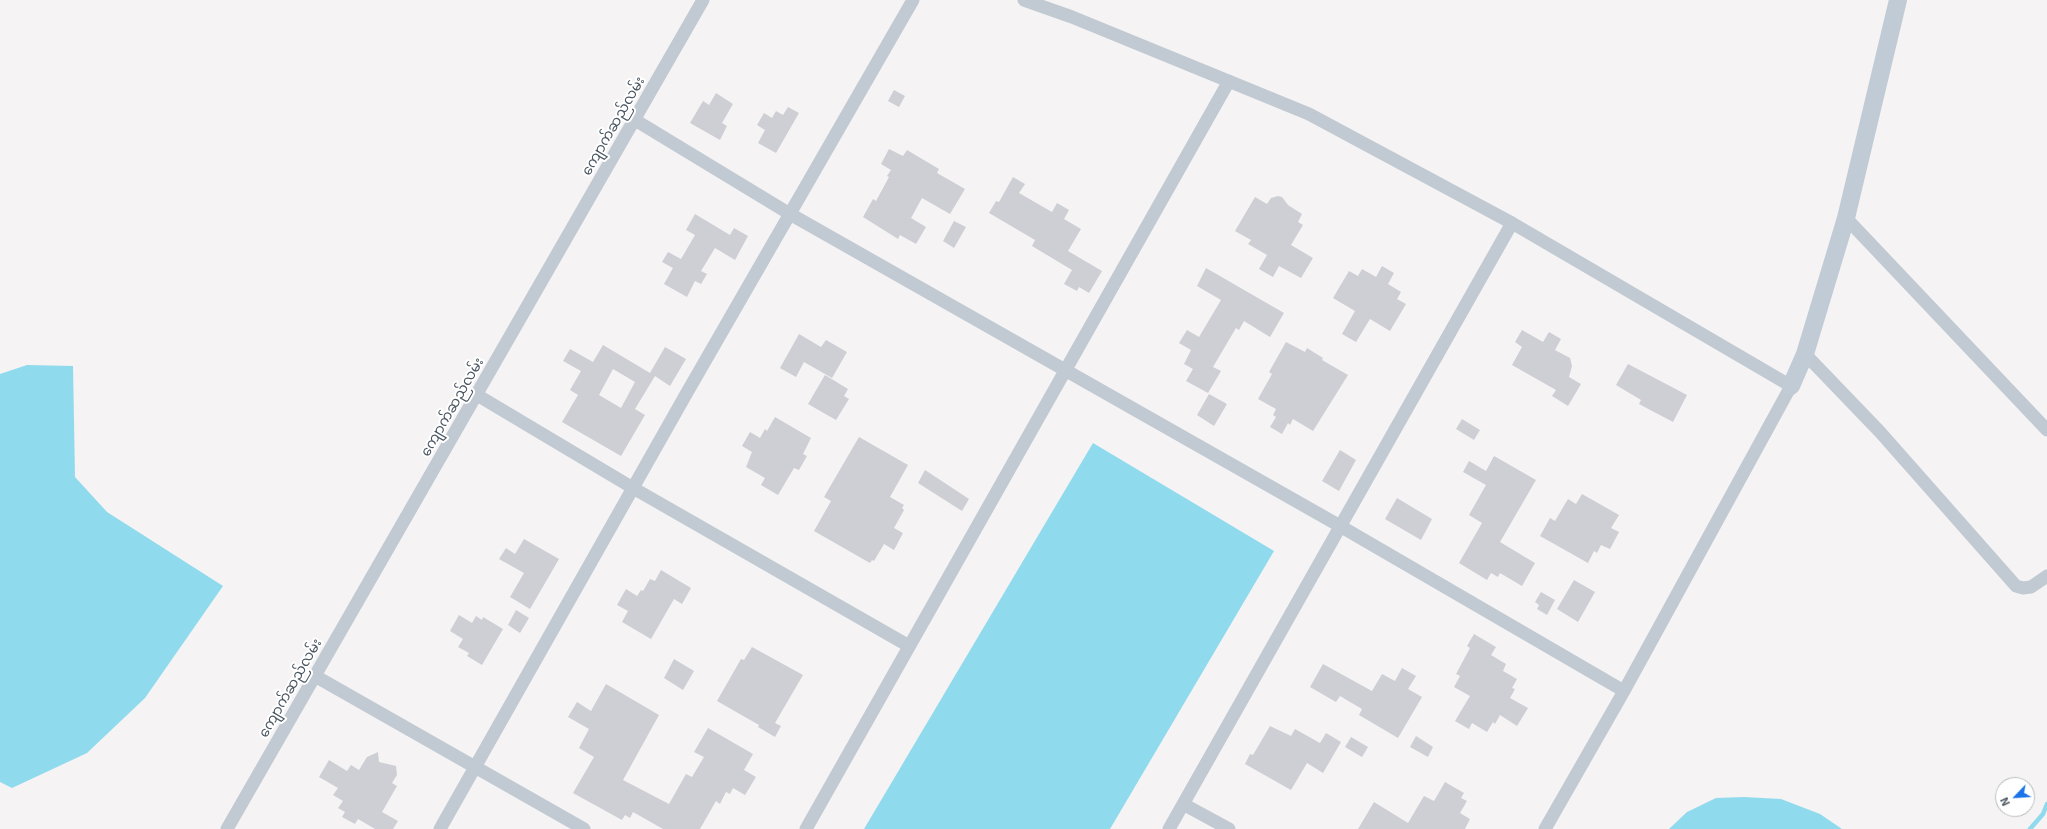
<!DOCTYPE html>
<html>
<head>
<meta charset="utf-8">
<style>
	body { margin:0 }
	#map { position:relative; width:2047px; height:829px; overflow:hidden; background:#f5f3f3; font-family:"Exo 2",sans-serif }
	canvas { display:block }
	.north { position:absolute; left:1995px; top:777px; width:40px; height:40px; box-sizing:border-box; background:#fff; border:1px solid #b7bbc0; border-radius:50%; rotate:245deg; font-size:11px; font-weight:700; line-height:16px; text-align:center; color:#4a5661 }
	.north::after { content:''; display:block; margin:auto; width:14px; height:18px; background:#1a73e8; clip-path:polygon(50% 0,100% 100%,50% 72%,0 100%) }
</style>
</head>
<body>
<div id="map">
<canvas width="2047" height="829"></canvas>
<div class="north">N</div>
</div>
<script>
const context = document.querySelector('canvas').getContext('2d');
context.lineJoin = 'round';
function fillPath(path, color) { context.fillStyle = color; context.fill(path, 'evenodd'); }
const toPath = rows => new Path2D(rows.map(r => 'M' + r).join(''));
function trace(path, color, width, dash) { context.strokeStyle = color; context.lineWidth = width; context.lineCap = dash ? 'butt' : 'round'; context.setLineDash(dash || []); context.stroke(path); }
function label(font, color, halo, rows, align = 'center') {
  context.font = font + ' "Exo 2","Noto Sans Myanmar",sans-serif'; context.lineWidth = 4; context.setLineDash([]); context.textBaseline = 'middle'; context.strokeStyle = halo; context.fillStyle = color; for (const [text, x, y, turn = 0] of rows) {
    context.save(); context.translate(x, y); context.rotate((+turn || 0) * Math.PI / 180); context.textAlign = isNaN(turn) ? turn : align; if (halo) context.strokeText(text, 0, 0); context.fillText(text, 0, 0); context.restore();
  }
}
const water = toPath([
	[27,365,73,366,75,477,107,512,223,586,145,698,87,753,12,788,0,782,0,374],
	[1093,443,1274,551,1110,829,864,829],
	[1744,797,1781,799,1820,814,1842,829,1669,829,1687,812,1716,798]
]);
const stream = toPath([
	[2030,829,2043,814,2047,804]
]);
const building = toPath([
	[894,90,905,96,899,107,888,101],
	[716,93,733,104,722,123,727,126,720,140,690,123,703,101,709,105],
	[788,107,799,113,776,153,758,143,765,130,757,125,764,113,772,118,776,111,783,115],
	[889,149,903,156,907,150,939,169,937,173,965,189,950,214,922,198,911,218,926,227,916,244,900,235,898,239,863,217,873,199,876,201,889,177,887,176,891,170,881,164],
	[1013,177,1025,184,1019,193,1052,212,1057,203,1069,210,1064,219,1081,229,1068,251,1102,271,1089,293,1079,287,1077,291,1064,284,1072,270,1032,246,1035,240,989,213,996,201,999,202],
	[1278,196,1282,197,1288,205,1302,214,1298,222,1303,225,1291,245,1313,258,1301,278,1279,266,1273,277,1259,269,1267,255,1248,244,1251,240,1235,231,1255,197,1267,204,1271,198],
	[695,214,730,235,734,228,748,236,735,260,715,248,701,271,707,274,701,284,695,281,687,297,664,284,673,268,662,262,668,252,681,259,695,235,686,230],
	[954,221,966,227,954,248,943,241],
	[1382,266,1394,273,1388,284,1401,292,1397,299,1406,304,1390,331,1370,319,1356,342,1342,334,1355,311,1333,298,1349,271,1358,276,1362,269,1376,277],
	[1206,268,1284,313,1270,337,1244,321,1239,330,1236,328,1213,367,1221,371,1208,393,1186,381,1193,369,1184,364,1191,350,1179,343,1187,330,1199,337,1221,300,1197,286],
	[1522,330,1543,342,1549,332,1561,339,1555,350,1570,358,1572,366,1569,377,1581,384,1568,406,1552,396,1556,390,1512,365,1522,347,1515,342],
	[799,334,821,347,826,340,847,352,832,378,804,362,796,377,780,368],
	[1286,342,1305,352,1307,348,1323,358,1322,360,1348,375,1313,431,1293,419,1290,425,1288,423,1282,434,1270,427,1276,417,1273,415,1276,409,1258,399,1272,374,1269,372],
	[603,345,650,373,665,347,686,359,670,386,655,376,635,409,645,415,621,456,562,422,578,395,570,390,581,371,563,361,570,349,593,362],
	[613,369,635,382,621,408,599,395],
	[1628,364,1687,395,1673,422,1639,404,1641,400,1616,385],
	[825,375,848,389,844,396,849,399,836,420,808,404],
	[1209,394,1227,404,1214,426,1197,415],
	[775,417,811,438,803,454,807,456,799,470,794,468,778,495,761,485,765,478,746,467,752,452,742,446,750,432,760,438,765,429,767,431],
	[1462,419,1480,430,1474,440,1456,429],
	[859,437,908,465,890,497,904,505,902,508,904,510,894,528,903,533,894,550,884,544,874,561,872,560,870,563,814,531,831,501,824,497],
	[1340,450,1356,460,1339,491,1322,481],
	[1494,456,1536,480,1500,542,1535,563,1522,586,1500,573,1498,577,1491,573,1487,580,1459,563,1482,523,1469,515,1486,485,1463,472,1469,461,1486,471],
	[925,470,969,499,962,511,918,483],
	[1582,494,1619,515,1611,528,1619,532,1610,549,1601,545,1597,553,1594,551,1588,563,1540,536,1550,518,1555,521,1568,499,1576,504],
	[1397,498,1432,519,1421,540,1385,519],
	[524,539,559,559,530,609,510,597,524,573,499,559,506,548,515,554],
	[661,570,691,588,682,604,674,599,651,639,622,622,628,611,617,605,626,589,637,596,641,590,643,591,650,579,655,581],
	[1574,580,1595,592,1578,622,1557,609],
	[1541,592,1555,600,1547,615,1537,609,1539,605,1535,602],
	[516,610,529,618,520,633,508,625],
	[459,615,472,623,476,616,482,620,483,617,503,629,482,665,467,656,469,653,458,647,463,639,450,631],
	[1474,634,1496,647,1491,655,1506,664,1503,671,1517,679,1512,688,1515,689,1510,698,1528,708,1517,726,1500,715,1495,724,1493,722,1487,732,1472,723,1469,729,1455,721,1470,696,1454,687,1460,676,1456,674,1470,648,1467,646],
	[752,647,803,675,775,723,781,726,775,737,758,727,759,725,717,701,741,659,744,660],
	[674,659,694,671,683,690,664,678],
	[1323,664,1372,691,1382,674,1395,681,1402,668,1416,676,1408,689,1422,697,1398,738,1359,715,1362,709,1340,696,1336,702,1310,687],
	[606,684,659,715,623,780,669,804,686,774,692,777,704,757,694,752,708,728,753,754,744,770,756,777,745,795,733,788,730,794,726,792,720,804,716,801,700,829,663,829,633,812,630,818,625,815,622,820,573,793,594,757,579,748,589,729,568,717,577,702,591,711],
	[1270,726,1291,736,1295,729,1320,743,1326,733,1341,742,1323,773,1307,763,1291,790,1245,764,1250,754,1253,755],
	[1416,736,1433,747,1428,757,1410,747],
	[1351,737,1368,747,1362,757,1345,747],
	[378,752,379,762,396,766,397,775,392,783,397,786,382,812,398,821,393,829,375,829,358,819,355,824,342,817,345,812,338,808,343,801,333,795,338,788,319,777,329,760,347,771,351,765,359,770,367,757],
	[1445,782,1464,793,1461,798,1467,801,1460,813,1470,819,1465,829,1358,829,1374,802,1408,823,1424,796,1434,801]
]);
const street = toPath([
	[1024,0,1072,17,1309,114,1512,223,1791,386,1624,691,1545,829],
	[635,120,790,214,1340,526,1624,691],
	[1846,218,2047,430],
	[1805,354,1880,432,2016,586,2023,588,2031,587,2047,576],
	[477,395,633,488,909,646],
	[315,676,584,829],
	[1183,804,1229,829],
	[227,829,703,0],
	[440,829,685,396,913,0],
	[806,829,1229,81],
	[1169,829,1512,223]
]);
const secondary = toPath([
	[1791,386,1805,354,1846,218,1898,0]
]);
const streetNames = [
	["ကျောက်ဆည်လမ်း",613,126,-60],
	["ကျောက်ဆည်လမ်း",452,407,-60],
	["ကျောက်ဆည်လမ်း",290,688,-60]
];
fillPath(water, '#90daee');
trace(stream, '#90daee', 4.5);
fillPath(building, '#cdcfd5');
trace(street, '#c1cad2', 13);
trace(secondary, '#c1cbd6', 18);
label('14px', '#4a5661', '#fff', streetNames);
</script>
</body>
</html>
